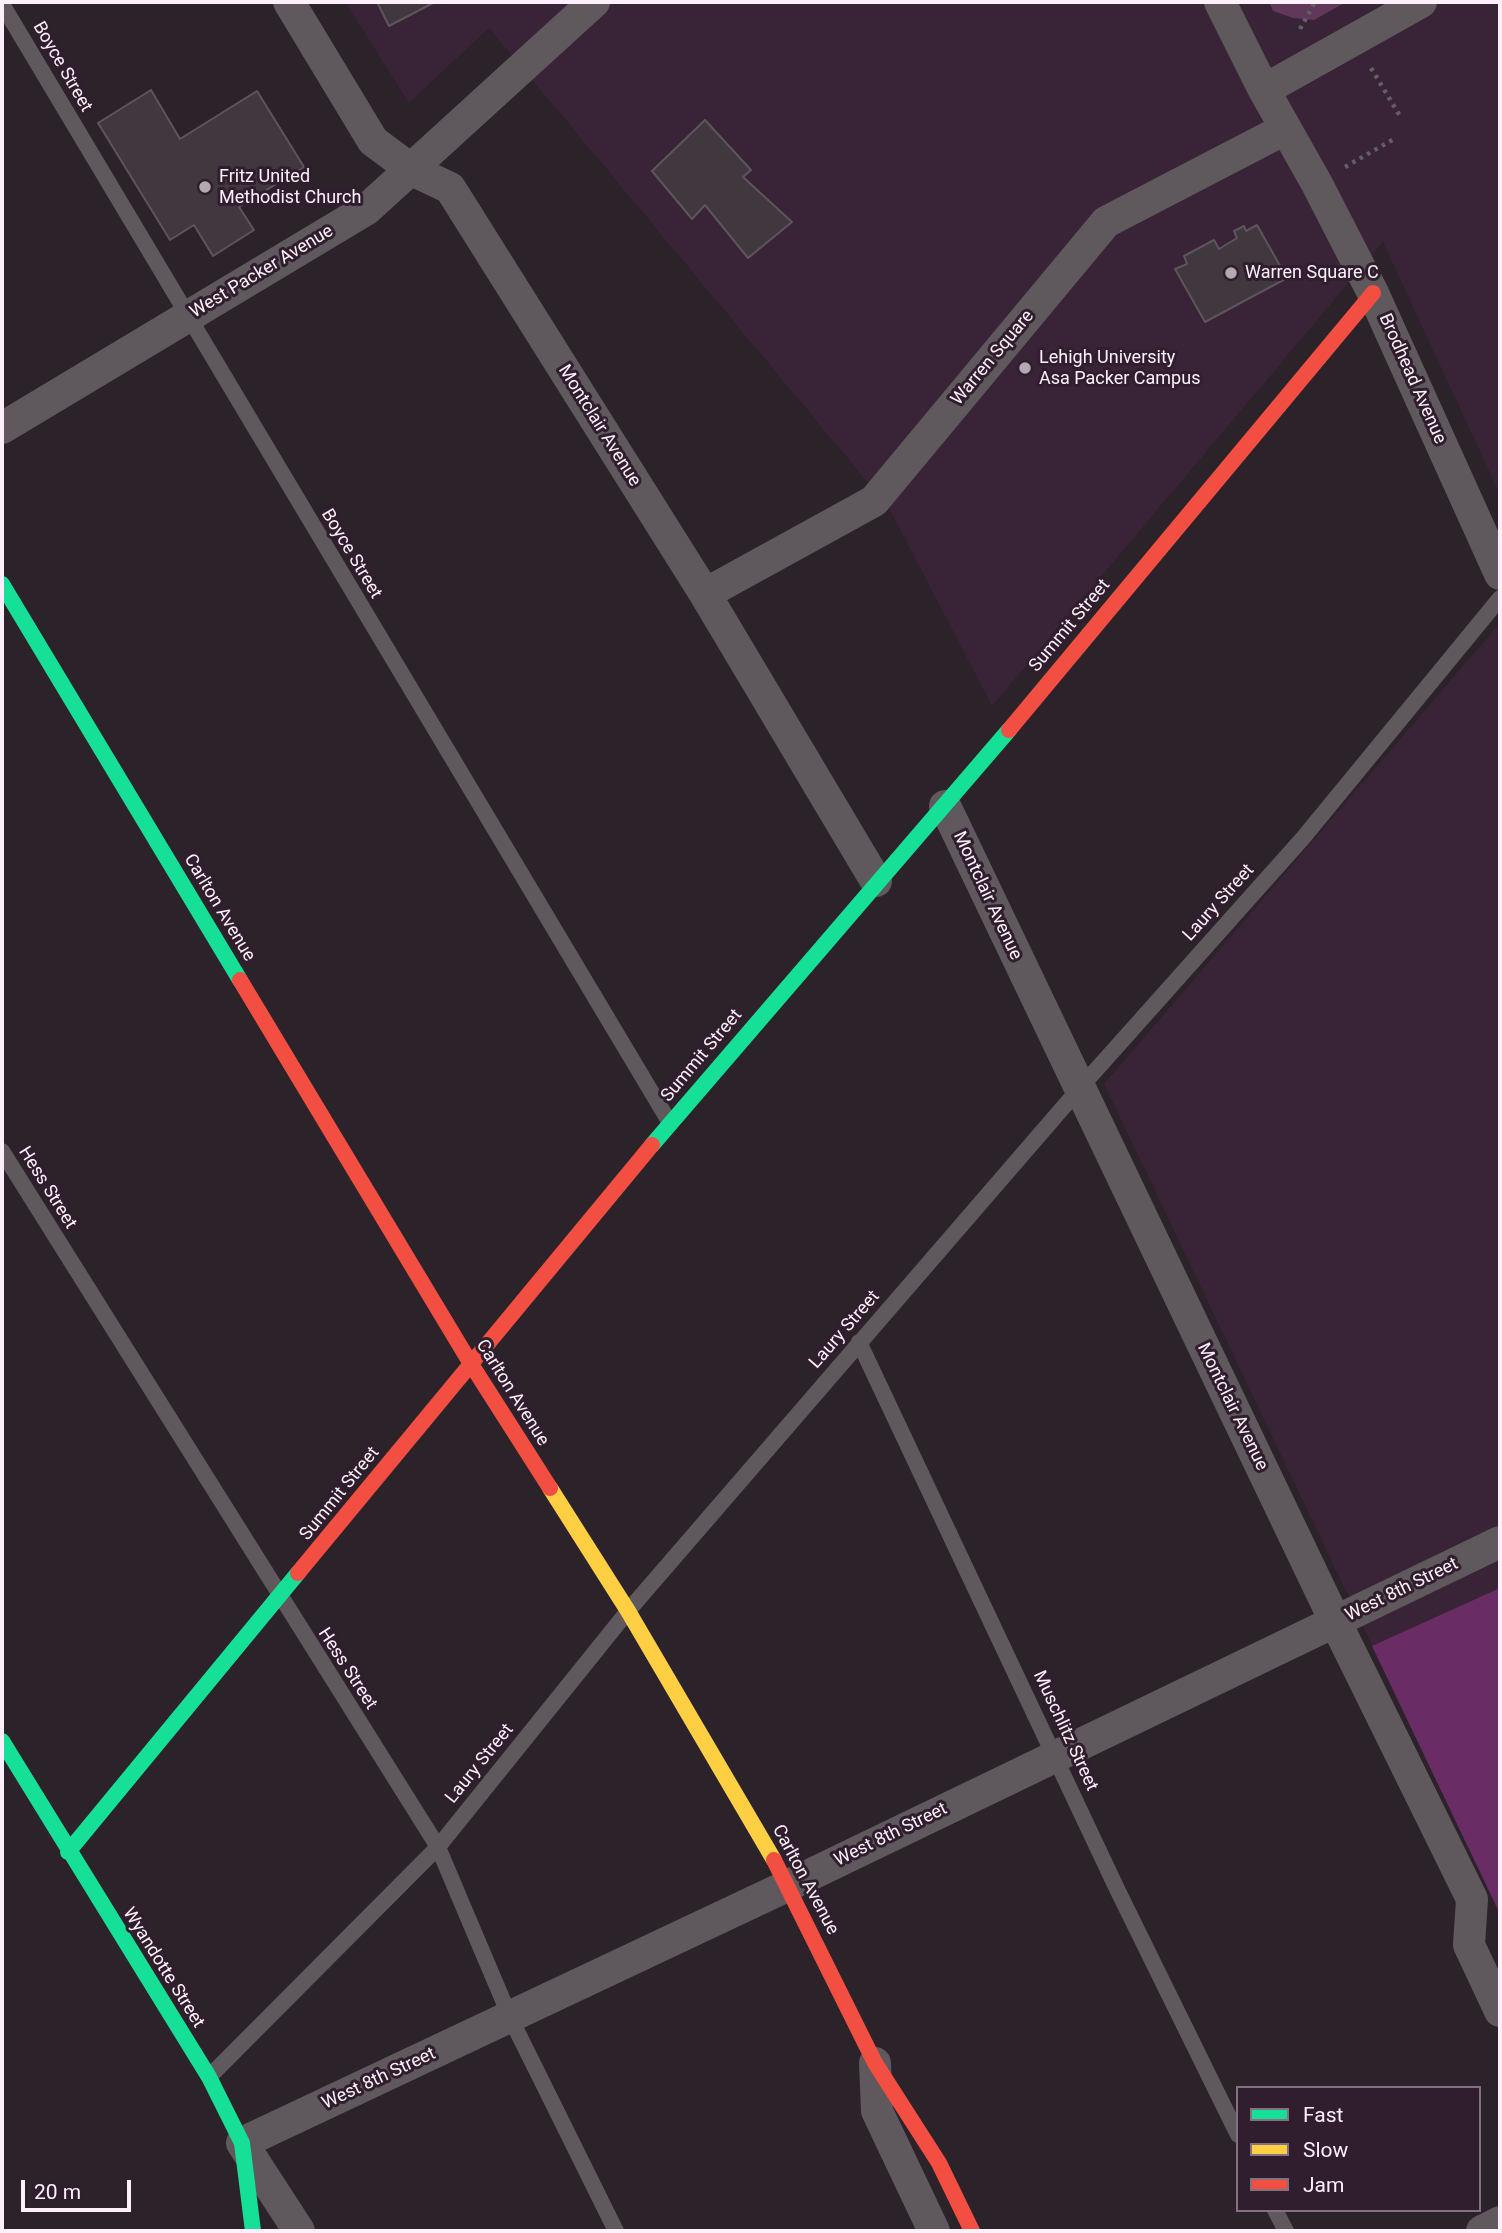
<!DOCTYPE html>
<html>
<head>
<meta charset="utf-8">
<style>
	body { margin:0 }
	#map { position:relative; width:1502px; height:2233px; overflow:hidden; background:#2c222a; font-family:Roboto,sans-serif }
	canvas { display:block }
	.frame { position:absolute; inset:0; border:4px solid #fdf0fb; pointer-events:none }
	.legend { position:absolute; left:1236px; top:2086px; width:245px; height:126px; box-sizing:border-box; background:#301e2e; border:2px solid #827280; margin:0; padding:9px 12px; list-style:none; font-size:21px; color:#fdf0fb }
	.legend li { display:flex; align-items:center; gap:14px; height:35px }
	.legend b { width:35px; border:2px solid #827280 }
	.scale { position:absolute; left:21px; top:2180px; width:110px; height:32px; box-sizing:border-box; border:4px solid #fdf0fb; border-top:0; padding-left:9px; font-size:21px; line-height:24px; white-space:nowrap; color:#fdf0fb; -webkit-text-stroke:5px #301e2e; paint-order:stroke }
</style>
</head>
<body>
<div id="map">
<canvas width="1502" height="2233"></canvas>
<div class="frame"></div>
<ul class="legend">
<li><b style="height:9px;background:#16e098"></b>Fast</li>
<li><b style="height:9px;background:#ffcf43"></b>Slow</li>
<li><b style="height:9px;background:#f24e42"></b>Jam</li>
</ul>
<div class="scale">20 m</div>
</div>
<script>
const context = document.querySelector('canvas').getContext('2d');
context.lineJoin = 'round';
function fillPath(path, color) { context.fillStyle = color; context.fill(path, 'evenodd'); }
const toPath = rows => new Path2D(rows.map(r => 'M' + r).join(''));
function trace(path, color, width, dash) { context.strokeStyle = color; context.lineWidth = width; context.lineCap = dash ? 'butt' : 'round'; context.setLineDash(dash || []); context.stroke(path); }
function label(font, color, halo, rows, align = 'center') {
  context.font = font + ' Roboto,sans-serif'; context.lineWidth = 6; context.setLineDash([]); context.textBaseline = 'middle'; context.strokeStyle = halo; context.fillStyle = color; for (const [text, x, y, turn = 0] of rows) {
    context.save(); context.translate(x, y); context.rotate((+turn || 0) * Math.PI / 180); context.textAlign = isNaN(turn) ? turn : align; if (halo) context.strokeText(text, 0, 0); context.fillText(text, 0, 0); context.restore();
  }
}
const built = toPath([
	[345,2,1500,2,1500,495,1383,242,992,706,889,508,489,28,409,103],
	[1500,623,1500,1914,1104,1084]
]);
const green = toPath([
	[1269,2,1346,2,1314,20,1293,18,1273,11]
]);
const forest = toPath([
	[1500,1588,1500,1914,1372,1646]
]);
const building = toPath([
	[377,2,435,2,389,26,377,2],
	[151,90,180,139,257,91,304,167,239,207,254,230,213,256,194,225,170,240,98,123,151,90],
	[705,120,751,170,743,177,792,222,748,258,705,205,692,219,652,171,705,120],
	[1257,225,1287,278,1205,322,1175,269,1187,264,1184,256,1214,240,1219,249,1237,238,1234,231,1244,226,1246,231,1257,225]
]);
const path = toPath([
	[1300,29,1315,2],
	[1371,68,1400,116],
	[1345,167,1394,139]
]);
const lane = toPath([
	[2,4,670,1123],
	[2,1151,438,1847,510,2017,616,2231],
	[859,1342,1117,1889,1238,2135],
	[209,2077,438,1847,628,1611,1079,1089,1303,838,1500,598],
	[1275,2210,1286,2231]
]);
const street = toPath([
	[289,2,373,141,412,170,450,188,705,594,876,881],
	[1220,2,1264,90,1317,184,1373,293,1500,574],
	[1264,90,1421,2],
	[2,428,367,209,594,2],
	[705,594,874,501,1106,222,1285,129],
	[945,806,1336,1623,1472,1899,1469,1945,1500,2011],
	[875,2063,877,2111,934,2231],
	[299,2231,242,2143,789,1885,1500,1542],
	[1482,2231,1500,2222]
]);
const fast = toPath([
	[2,584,240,980],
	[652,1145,1009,730],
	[2,1741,209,2077,242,2143,253,2231],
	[68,1852,298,1573]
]);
const slow = toPath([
	[550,1488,628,1611,774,1860]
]);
const jam = toPath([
	[1009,730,1373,293],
	[240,980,471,1364,550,1488],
	[298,1573,652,1145],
	[774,1860,875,2063,939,2163,972,2231]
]);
const markers = [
	[205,187,7,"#b4a8b2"],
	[1231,273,7,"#b4a8b2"],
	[1025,368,7,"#b4a8b2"]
];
const streetNames = [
	["Boyce Street",62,67,60],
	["West Packer Avenue",262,272,-31],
	["Warren Square",993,358,-50],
	["Brodhead Avenue",1412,379,66],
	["Montclair Avenue",599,426,58],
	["Boyce Street",351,554,59],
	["Summit Street",1070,626,-50],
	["Montclair Avenue",987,896,65],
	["Laury Street",1219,903,-48],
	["Carlton Avenue",219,908,59],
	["Summit Street",702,1056,-50],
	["Hess Street",47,1188,58],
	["Laury Street",845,1330,-49],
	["Carlton Avenue",512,1393,58],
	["Montclair Avenue",1232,1407,64],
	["Summit Street",340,1494,-51],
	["West 8th Street",1402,1590,-26],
	["Hess Street",347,1669,57],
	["Muschlitz Street",1065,1731,65],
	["Laury Street",480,1764,-51],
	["West 8th Street",891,1835,-26],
	["Carlton Avenue",805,1880,62],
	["Wyandotte Street",163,1968,58],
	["West 8th Street",379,2079,-25]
];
const poiNames = [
	["Fritz United",219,177],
	["Methodist Church",219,198],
	["Warren Square C",1245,273],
	["Lehigh University",1039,358],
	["Asa Packer Campus",1039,379]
];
fillPath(built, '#392336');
fillPath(green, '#5f385a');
fillPath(forest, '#6a2c65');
fillPath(building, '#41383f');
trace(building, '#5d545c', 2);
trace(path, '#635e62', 4.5, [3.5, 5]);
trace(lane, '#5f595d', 16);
trace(street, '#5f595d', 32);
trace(fast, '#16e098', 16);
trace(slow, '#ffcf43', 16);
trace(jam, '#f24e42', 16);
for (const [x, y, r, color] of markers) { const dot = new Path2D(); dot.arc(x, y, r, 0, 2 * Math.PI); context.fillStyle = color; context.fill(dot); trace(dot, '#301e2e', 2.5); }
label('18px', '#fdf0fb', '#301e2e', streetNames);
label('18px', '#fdf0fb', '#301e2e', poiNames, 'left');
</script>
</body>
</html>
